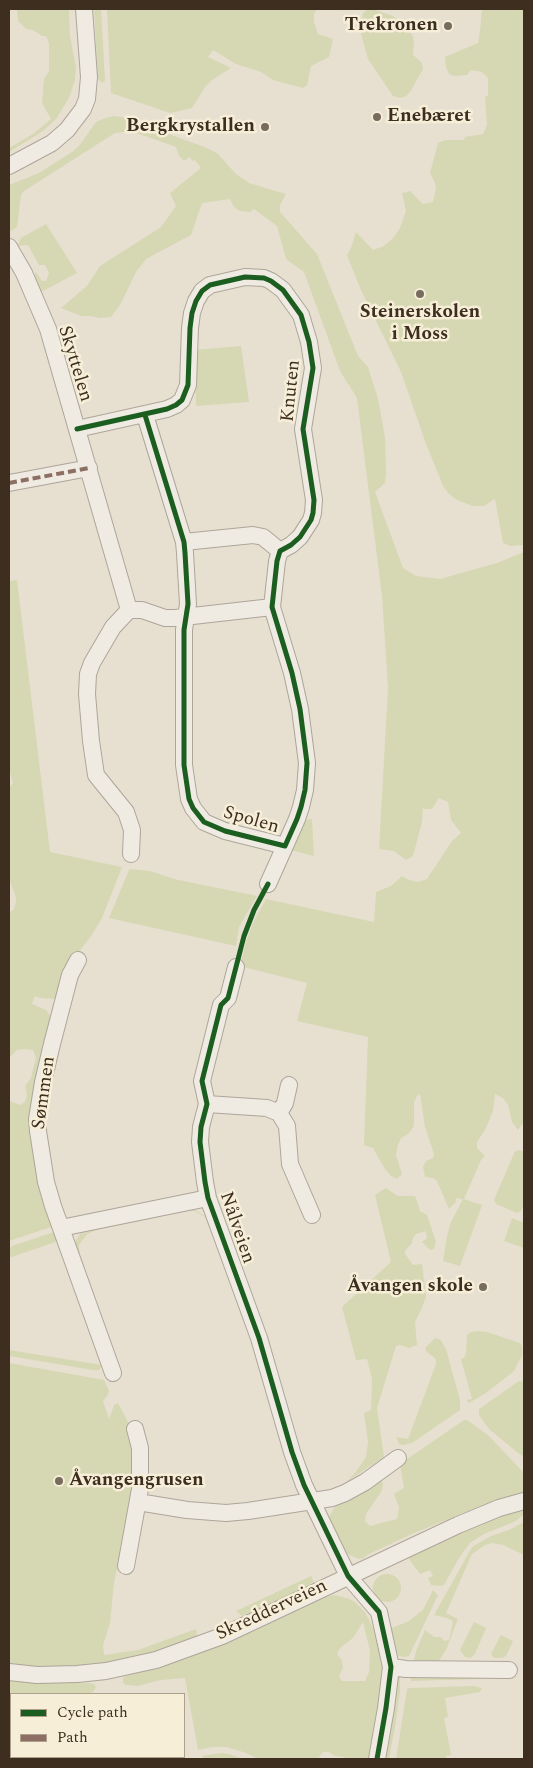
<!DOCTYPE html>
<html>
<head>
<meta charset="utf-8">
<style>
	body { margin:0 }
	#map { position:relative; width:533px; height:1768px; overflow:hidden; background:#e7e0d1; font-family:Spectral,serif }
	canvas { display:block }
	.frame { position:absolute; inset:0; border:10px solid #3d2e20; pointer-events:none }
	.legend { position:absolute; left:10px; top:1693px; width:175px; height:65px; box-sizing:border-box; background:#f7eed8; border:1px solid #ada18e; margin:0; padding:6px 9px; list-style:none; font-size:15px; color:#3d2e20 }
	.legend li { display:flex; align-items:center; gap:10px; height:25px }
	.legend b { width:25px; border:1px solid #ada18e }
</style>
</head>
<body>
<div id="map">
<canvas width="533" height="1768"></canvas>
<div class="frame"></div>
<ul class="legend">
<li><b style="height:6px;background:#1b5e20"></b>Cycle path</li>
<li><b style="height:6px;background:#8d6e63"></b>Path</li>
</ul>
</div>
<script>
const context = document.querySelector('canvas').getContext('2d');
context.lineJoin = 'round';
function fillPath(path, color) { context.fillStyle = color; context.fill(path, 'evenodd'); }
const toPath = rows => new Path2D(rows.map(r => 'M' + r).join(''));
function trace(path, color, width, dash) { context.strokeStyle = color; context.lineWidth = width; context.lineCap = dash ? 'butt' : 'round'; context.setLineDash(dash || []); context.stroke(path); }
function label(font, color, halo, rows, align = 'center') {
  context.font = font + ' Spectral,serif'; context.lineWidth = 5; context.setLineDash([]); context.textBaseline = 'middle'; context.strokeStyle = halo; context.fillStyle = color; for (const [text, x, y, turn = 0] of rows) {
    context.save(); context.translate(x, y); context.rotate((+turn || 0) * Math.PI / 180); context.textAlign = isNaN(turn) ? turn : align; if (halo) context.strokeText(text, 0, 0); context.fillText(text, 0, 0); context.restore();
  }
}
const green = toPath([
	[17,9,69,9,70,36,76,68,75,80,69,98,56,119,43,131,9,152,9,148,33,134,51,119,42,103,44,79,49,71,49,43,46,36,42,36,33,30,26,29,18,21],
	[94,9,101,9,105,81,102,83,98,79],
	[107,9,317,9,314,14,314,22,318,34,333,39,329,57,311,66,307,85,303,88,273,80,261,72,236,64,213,50,208,57,231,68,212,80,205,87,192,108,170,113,111,93],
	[482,9,524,9,524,545,510,546,503,543,495,499,484,506,473,506,457,500,448,493,443,486,425,441,401,372,360,288,347,255,351,248,356,232,373,250,384,246,394,237,400,228,406,211,402,193,410,191,423,204,433,202,436,189,435,183,430,173,438,143,445,140,464,140,465,137,483,134,487,125,485,97,488,95,488,78,482,72,471,70,467,75,453,76,449,74,446,67,445,57,478,43,480,31],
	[367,10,375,10,393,16,412,34,414,42,413,55,422,63,423,69,410,92,405,97,400,98,393,96,368,59,360,30,363,13],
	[113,116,122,117,207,148,217,153,236,174,249,183,286,194,280,205,280,212,317,254,358,356,368,367,378,399,385,437,386,473,385,483,375,492,403,568,416,576,440,579,497,563,524,552,524,1122,518,1130,512,1122,508,1105,503,1098,495,1094,493,1111,485,1130,477,1142,477,1148,485,1156,481,1160,464,1199,482,1205,460,1266,443,1261,447,1236,451,1222,463,1199,456,1198,456,1202,449,1209,437,1181,433,1178,425,1177,423,1167,426,1161,433,1158,434,1154,425,1127,420,1094,417,1096,414,1102,414,1126,408,1134,401,1138,398,1145,396,1155,402,1174,397,1179,391,1176,385,1169,373,1148,364,1145,368,1037,297,1021,307,983,240,966,246,942,253,923,266,899,374,922,376,892,391,886,402,876,409,880,418,882,427,879,452,841,461,833,451,820,448,802,439,798,432,809,425,809,423,807,422,822,413,856,406,860,394,851,379,849,388,688,382,596,357,398,340,371,304,272,286,259,277,226,254,209,250,212,240,211,234,207,230,199,202,203,191,235,146,259,136,272,120,305,111,317,99,318,90,316,81,316,61,308,87,286,100,266,161,227,176,206,170,193,201,168,195,160,193,161,189,157,184,161,179,156,176,147,131,131,115,133,24,191,21,195,17,227,11,231,9,230,9,185,39,173,72,152,79,146,96,122,103,119],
	[46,224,77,273,41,292,33,279,36,272,42,281,46,281,49,273,45,265,39,265,28,245,17,246,21,238],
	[241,346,249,402,196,406,194,350],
	[17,580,50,852,122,867,102,918,91,936,71,962,56,999,40,998,35,996,32,1004,46,1010,50,1016,48,1030,33,1100,54,1226,9,1241,9,1101,20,1105,25,1102,27,1095,25,1086,31,1078,36,1057,33,1050,24,1049,17,1050,9,1058,9,913,14,909,16,901,16,897,9,879,9,788,13,783,9,769,9,581],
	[312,819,314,856,290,850,301,820],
	[131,869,150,871,174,879,257,896,239,927,236,946,109,918,129,870],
	[519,1150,524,1152,524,1203,521,1211,517,1213,496,1204,494,1200,515,1151],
	[386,1188,398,1196,415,1196,420,1211,427,1215,436,1242,434,1249,430,1250,422,1242,427,1238,426,1231,416,1234,413,1238,412,1243,405,1251,405,1254,413,1265,422,1264,426,1297,421,1310,415,1322,417,1345,409,1348,400,1345,396,1346,377,1408,384,1457,346,1482,355,1473,366,1457,368,1442,364,1413,371,1410,372,1379,367,1359,356,1360,342,1307,391,1262,375,1195],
	[193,1209,208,1218,214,1232,212,1234,205,1217,194,1211,186,1211,97,1230,87,1234,79,1245,80,1255,91,1286,88,1285,75,1250,75,1242,80,1234,112,1225],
	[512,1218,524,1223,524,1248,504,1241],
	[54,1232,58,1241,9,1258,9,1249,12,1246],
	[478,1331,487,1332,520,1343,522,1346,522,1355,514,1371,486,1393,469,1403,466,1400,472,1399,461,1359,465,1357,466,1352,467,1335,471,1332],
	[435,1338,441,1340,446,1349,460,1400,460,1410,412,1443,403,1445,399,1444,396,1437,408,1439,436,1364,436,1359,427,1352,425,1348],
	[9,1350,102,1365,101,1367,99,1370,93,1370,9,1356],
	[9,1363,104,1380,109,1391,107,1396,103,1401,109,1419,114,1405,118,1403,128,1422,134,1441,132,1478,111,1475,109,1483,132,1486,126,1529,114,1582,110,1623,103,1645,104,1655,138,1650,196,1629,197,1636,168,1649,99,1666,39,1667,9,1665],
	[519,1381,524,1382,524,1457,518,1453,489,1429,479,1415,479,1409],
	[464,1420,467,1420,488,1435,524,1473,524,1492,478,1507,414,1533,367,1555,364,1558,359,1559,347,1554,343,1549,330,1521,329,1517,335,1507,381,1477,383,1485,381,1492,366,1514,365,1521,370,1526,397,1519,399,1507,394,1494,404,1488,400,1464],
	[524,1508,523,1515,516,1521,484,1534,470,1543,459,1558,444,1585,439,1586,431,1585,428,1578,433,1576,430,1570,420,1574,409,1559,410,1554,499,1516],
	[524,1522,524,1555,503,1545,492,1543,485,1545,472,1554,446,1613,458,1619,446,1650,438,1662,415,1662,414,1660,416,1651,425,1630,434,1637,441,1637,444,1641,449,1640,453,1621,447,1618,434,1615,472,1547,491,1536,509,1530],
	'373 1588a14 14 0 1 1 28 0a14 14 0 1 1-28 0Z',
	[311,1576,314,1582,285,1597,242,1616,236,1611],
	[433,1590,438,1595,409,1656,404,1657,399,1656,396,1652,390,1629,409,1621,423,1610],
	[334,1595,347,1598,355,1602,365,1612,373,1628,377,1644,382,1667,379,1704,369,1759,349,1759,343,1757,335,1756,329,1752,323,1752,319,1757,320,1759,258,1759,246,1753,227,1747,212,1747,198,1750,185,1678,161,1680,138,1686,126,1685,123,1683,123,1677,164,1665,317,1599],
	[363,1622,370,1651,369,1672,365,1681,342,1681,339,1677,343,1667,342,1661,337,1654,340,1648,353,1638],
	[474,1622,486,1628,475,1654,471,1658,465,1657,460,1650],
	[501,1635,513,1641,506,1656,502,1658,494,1658,491,1654],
	[481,1674,481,1679,411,1681,411,1675],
	[398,1677,400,1677,400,1692,395,1727,389,1759,384,1759],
	[9,1680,47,1683,89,1683,94,1684,96,1687,93,1692,88,1694,9,1695],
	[473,1686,482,1688,480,1692,445,1698,448,1717,444,1718,451,1755,446,1756,447,1759,396,1759,407,1689,410,1688],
	[221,1753,229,1754,243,1759,204,1759,202,1756]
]);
const minor = toPath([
	[9,166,52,143,67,130,83,109,87,99,89,77,84,9],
	[9,247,24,273,48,329,129,610],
	[77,429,167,409,176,405,182,400,188,385,190,328,192,313,196,301,202,291,210,285,245,277,264,278,271,281,283,290,301,315,309,342,313,368,303,429,314,500,313,513,311,520,300,537,291,545,280,551,277,561,272,607,292,673,300,709,307,763,305,790,301,807,297,819,285,846,225,831,204,822,193,808,189,799,184,765,184,630,188,604,185,553,184,542,145,415],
	[9,483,89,468],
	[184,542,253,535,263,537,280,551],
	[129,610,113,627,92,663,88,674,87,694,91,741,96,775,126,812,132,830,131,854],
	[129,610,142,610,165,618,175,618,272,607],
	[268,884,285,846],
	[78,960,70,975,52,1044,43,1082,37,1119,38,1131,46,1182,53,1206,113,1373],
	[236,967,228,998,221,1005,202,1081,207,1104,201,1127,200,1142,205,1182,208,1198,259,1338,292,1452,304,1485,348,1576,379,1612,391,1667,386,1708,377,1759],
	[207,1104,267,1108,279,1113,287,1126,290,1164,312,1215],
	[279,1113,285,1103,289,1085],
	[61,1228,208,1198],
	[138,1502,187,1510,226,1513,248,1511,332,1498,345,1493,365,1482,398,1458],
	[126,1566,140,1489,140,1448,135,1429],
	[391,1667,406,1669,509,1670],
	[9,1672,37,1675,77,1674,106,1671,156,1660,222,1636,458,1525,499,1508,524,1501]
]);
const quiet = toPath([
	[9,483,89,468]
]);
const cycleway = toPath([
	[77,429,167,409,176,405,182,400,188,385,190,328,192,313,196,301,202,291,210,285,245,277,264,278,271,281,283,290,301,315,309,342,313,368,303,429,314,500,313,513,311,520,300,537,291,545,280,551,277,561,272,607,292,673,300,709,307,763,305,790,301,807,297,819,285,846,225,831,204,822,193,808,189,799,184,765,184,630,188,604,185,553,184,542,145,415],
	[268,884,254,910,244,936,228,998,221,1005,202,1081,207,1104,201,1127,200,1142,205,1182,208,1198,259,1338,292,1452,304,1485,348,1576,379,1612,391,1667,386,1708,377,1759]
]);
const markers = [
	[448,26,5,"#786c5e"],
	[377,117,5,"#786c5e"],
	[265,127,5,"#786c5e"],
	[420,294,5,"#786c5e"],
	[483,1287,5,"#786c5e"],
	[59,1481,5,"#786c5e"]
];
const poiNames = [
	["Trekronen",438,26],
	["Enebæret",387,117,"left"],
	["Bergkrystallen",255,127],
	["Steinerskolen",420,313,"center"],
	["i Moss",420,335,"center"],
	["Åvangen skole",473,1287],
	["Åvangengrusen",69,1481,"left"]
];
const streetNames = [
	["Skyttelen",74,364,73],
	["Knuten",292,391,-84],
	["Spolen",251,821,16],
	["Sømmen",45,1093,-82],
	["Nålveien",236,1228,71],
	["Skredderveien",272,1611,-25]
];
fillPath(green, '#d6d7b3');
trace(minor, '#ada599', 18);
trace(minor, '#efebe3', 16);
trace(quiet, '#8d6e63', 4, [8, 4]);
trace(cycleway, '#1b5e20', 5);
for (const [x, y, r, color] of markers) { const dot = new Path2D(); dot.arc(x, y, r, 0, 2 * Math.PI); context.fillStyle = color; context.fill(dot); trace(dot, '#f7eed8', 2); }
label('bold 19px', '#3d2e20', '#f7eed8', poiNames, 'right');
label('19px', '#3d2e20', '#f7eed8', streetNames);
</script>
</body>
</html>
